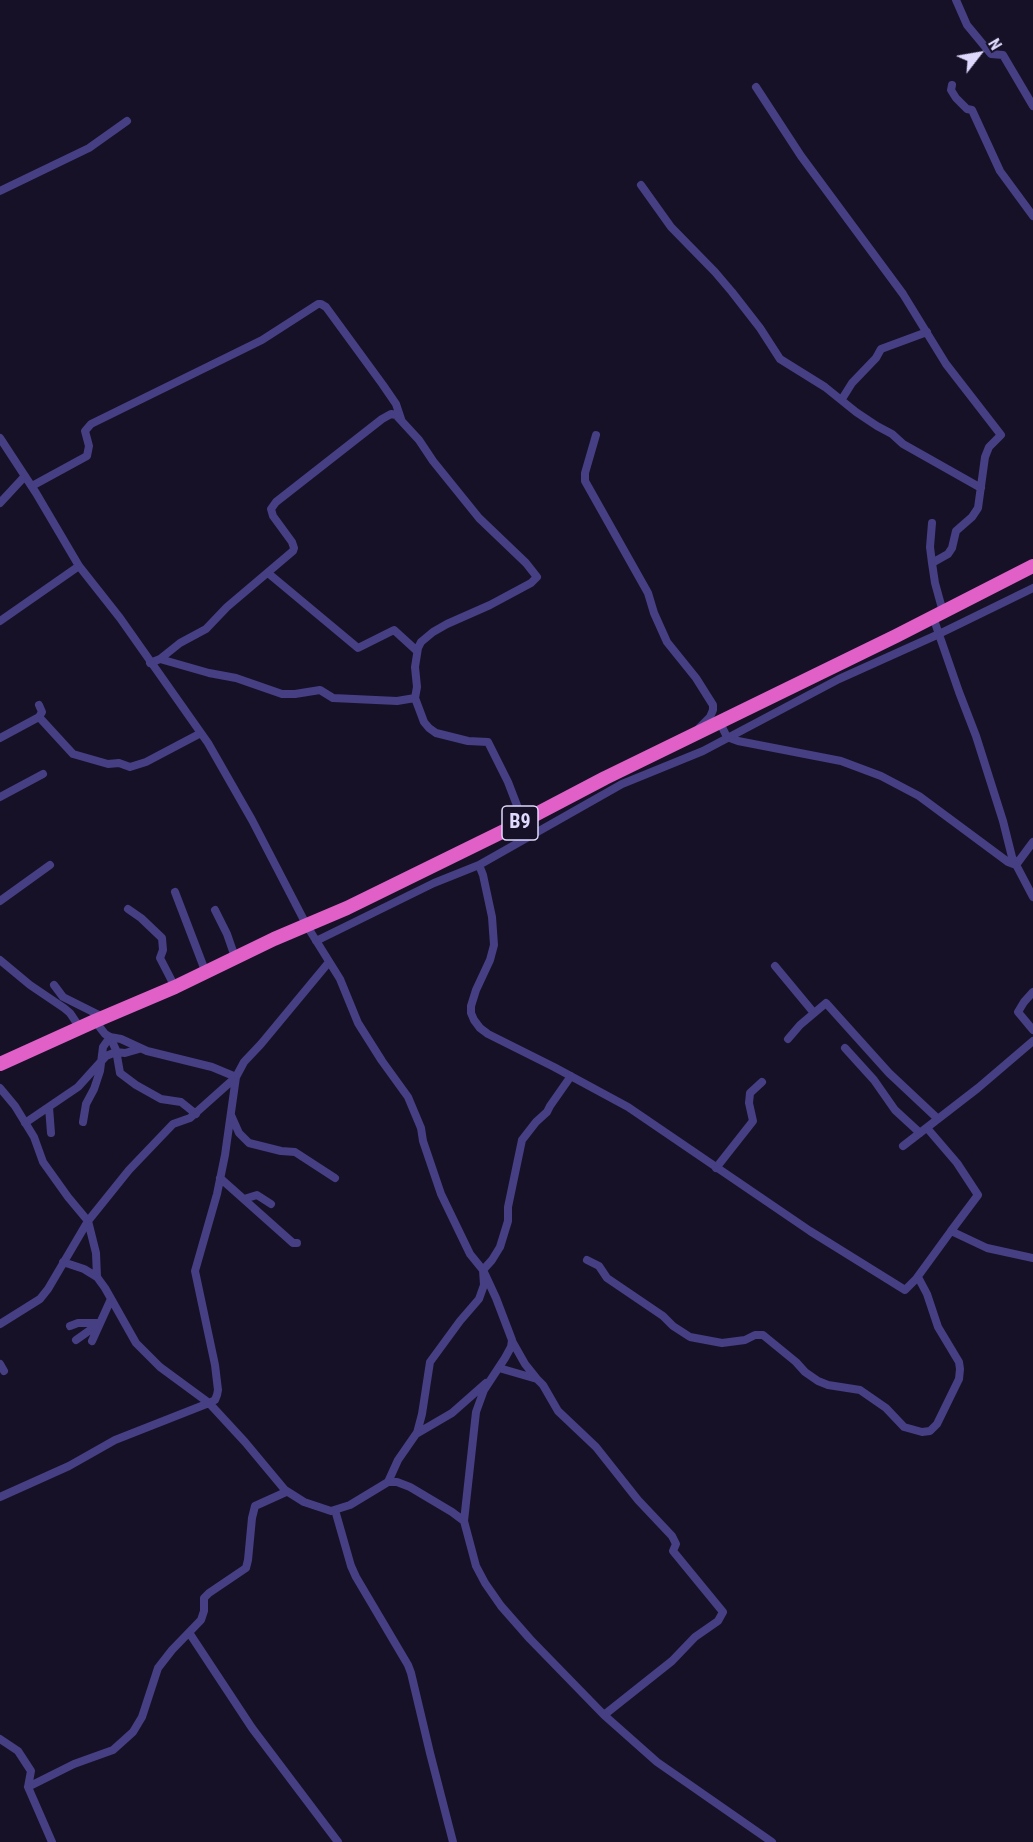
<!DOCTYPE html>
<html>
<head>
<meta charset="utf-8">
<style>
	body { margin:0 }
	#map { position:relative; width:1033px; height:1842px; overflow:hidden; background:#161127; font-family:"Roboto Condensed",sans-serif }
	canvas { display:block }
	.north { position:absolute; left:949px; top:24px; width:60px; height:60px; -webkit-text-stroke:4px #161127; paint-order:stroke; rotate:59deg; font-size:16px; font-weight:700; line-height:24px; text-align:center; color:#dfd9fd }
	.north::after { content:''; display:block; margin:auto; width:21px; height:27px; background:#dfd9fd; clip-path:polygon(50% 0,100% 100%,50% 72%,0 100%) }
</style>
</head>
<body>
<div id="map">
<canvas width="1033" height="1842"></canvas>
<div class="north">N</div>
</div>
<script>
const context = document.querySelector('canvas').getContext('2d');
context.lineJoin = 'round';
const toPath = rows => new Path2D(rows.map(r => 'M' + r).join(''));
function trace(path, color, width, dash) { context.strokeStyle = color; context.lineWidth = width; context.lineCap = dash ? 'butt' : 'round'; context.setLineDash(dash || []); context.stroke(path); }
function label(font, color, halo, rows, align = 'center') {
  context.font = font + ' "Roboto Condensed",sans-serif'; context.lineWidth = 5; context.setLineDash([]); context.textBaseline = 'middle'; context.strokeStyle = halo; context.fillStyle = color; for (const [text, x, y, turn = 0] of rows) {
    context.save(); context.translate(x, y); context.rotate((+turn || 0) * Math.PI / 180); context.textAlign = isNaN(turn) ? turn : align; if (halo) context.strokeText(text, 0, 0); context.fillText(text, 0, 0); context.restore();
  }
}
const minor = toPath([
	[956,0,967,25,991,54,1003,55,1033,106],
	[952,85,951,90,956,98,967,109,972,110,1000,171,1033,216],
	[756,87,801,156,903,294,946,364,1001,435,989,447,985,457,978,508,972,517,956,531,952,548,948,554,932,563,935,583,943,612],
	[641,185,671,227,715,272,732,292,760,328,780,359,825,387,856,412,877,426,892,434,903,444,981,488],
	[0,191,89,148,127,121],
	[842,399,852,383,876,358,881,349,927,332],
	[596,435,585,473,585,481,648,593,654,613,667,642,696,678,713,705,713,710,710,717,699,728],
	[0,438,36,493,79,566,120,618,208,743,252,820,307,926,340,979,358,1023,382,1061,408,1097,421,1128,423,1141,441,1194,470,1254,483,1270,496,1298,512,1340,511,1347,505,1358,484,1390,476,1412,464,1521],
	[32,486,87,456,89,446,85,431,91,424,262,340,318,304,321,304,326,307,383,385,396,404,401,419],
	[0,503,25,476],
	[932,563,930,547,932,523],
	[268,573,358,648,394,630,417,651],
	[933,617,959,692,976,736,1003,821,1012,857,1033,897],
	[0,621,79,566],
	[160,659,209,673,236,678,282,694,295,694,320,690,333,698,397,701,415,698],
	[150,663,160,659,180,643,206,629,227,607,293,551,294,548,292,542,273,516,271,509,276,502,382,419,391,414,396,415,419,440,433,461,479,518,526,563,537,577,531,583,490,605,447,624,433,632,421,642,418,648,415,667,417,687,415,698,424,722,429,728,436,733,468,741,488,742,508,782,523,821],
	[39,717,73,754,108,764,119,763,130,767,146,762,201,733],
	[720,723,727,737,738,741,841,761,881,776,919,796,1008,862,1016,865],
	[0,738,39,717,42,712,39,705],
	[0,797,43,774],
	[479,865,483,875,492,917,494,945,490,960,476,990,471,1006,471,1013,474,1020,480,1028,488,1034,554,1067,628,1107,810,1231,905,1290,916,1279,951,1231,987,1248,1033,1258],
	[1016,865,1033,842],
	[175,892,206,973],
	[0,901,50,865],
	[128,909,141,918,162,938,163,950,160,958,175,987],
	[215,910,227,934,235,957],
	[316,941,434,883,479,865,622,784,703,751,839,679,939,634,1033,588],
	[0,960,30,985,64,1008,70,1013,80,1028],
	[775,966,814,1013],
	[54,985,63,997,103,1017],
	[1033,992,1024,1002,1018,1012,1033,1030],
	[110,1037,116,1050,120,1073,136,1085,161,1099,181,1102,196,1114],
	[788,1039,800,1025,826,1003,889,1073,938,1119],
	[845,1048,874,1080,895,1110,920,1133],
	[0,1088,15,1106,34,1137,43,1162,68,1197,88,1221,96,1253,97,1277,105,1288,136,1343,160,1367,209,1403,245,1442,285,1490,304,1502,331,1511,350,1505,388,1482,397,1482,410,1487,452,1512,464,1521,476,1566,485,1583,501,1606,530,1639,604,1715,657,1762,772,1842],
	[49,1107,51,1133],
	[231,1115,239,1133,249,1143,281,1151,295,1152,335,1178],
	[83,1122,86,1104,94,1089,100,1071,103,1047,110,1037],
	[25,1123,78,1087,106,1056,116,1052,125,1053,139,1049],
	[927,1128,957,1163,978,1195,951,1231],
	[903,1146,978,1088,1033,1041],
	[716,1168,753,1121,749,1103,750,1093,762,1082],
	[220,1178,293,1243,297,1243],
	[244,1199,257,1195,271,1204],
	[587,1260,599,1266,607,1278,663,1316,673,1326,690,1337,722,1343,745,1340,755,1335,763,1335,796,1362,805,1372,818,1381,828,1385,860,1390,886,1408,904,1427,922,1432,930,1431,937,1424,959,1379,960,1369,959,1362,938,1327,927,1294,918,1277],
	[63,1262,84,1269,97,1277],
	[0,1324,40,1299,48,1289,88,1221,129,1170,173,1124,190,1118,236,1077,244,1062,261,1044,329,962],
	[70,1326,78,1323,100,1323],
	[76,1340,100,1323],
	[92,1341,111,1299],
	[512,1341,525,1364,537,1379],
	[0,1364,4,1371],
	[499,1368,537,1379,543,1385,558,1411,596,1447,638,1500,672,1536,676,1544,673,1551,723,1612,718,1621,695,1637,672,1661,604,1715],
	[417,1433,422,1414,430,1362,460,1321,479,1299,484,1285,483,1270,492,1260,500,1247,508,1221,508,1207,522,1140,536,1122,547,1112,550,1106,571,1076],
	[388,1482,398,1460,416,1434,452,1413,486,1383],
	[0,1497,69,1466,115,1440,209,1403,215,1400,217,1395,218,1390,215,1365,195,1271,217,1194,225,1155,236,1077,212,1067,147,1051,121,1039,110,1037,105,1034,95,1021],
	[335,1510,351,1566,356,1577,408,1665,411,1673,430,1753,453,1842],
	[190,1634,252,1728,338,1842],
	[0,1739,18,1751,31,1771,28,1787,52,1842],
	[28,1787,74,1764,113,1750,133,1732,142,1717,158,1668,172,1650,201,1620,204,1611,204,1598,209,1593,246,1568,248,1560,252,1518,255,1506,286,1492]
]);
const trunk = toPath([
	[0,1064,95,1021,175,987,274,939,347,908,506,830,605,778,896,636,1033,566]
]);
const shields = [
	[520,823,36]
];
const shieldNames = [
	["B9",520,823]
];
trace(minor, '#463f83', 8);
trace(trunk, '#e060c8', 14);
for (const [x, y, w] of shields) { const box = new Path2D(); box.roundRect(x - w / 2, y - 17, w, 34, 4.5); context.fillStyle = '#161127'; context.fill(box); trace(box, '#dfd9fd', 1.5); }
label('bold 20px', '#dfd9fd', null, shieldNames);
</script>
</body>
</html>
